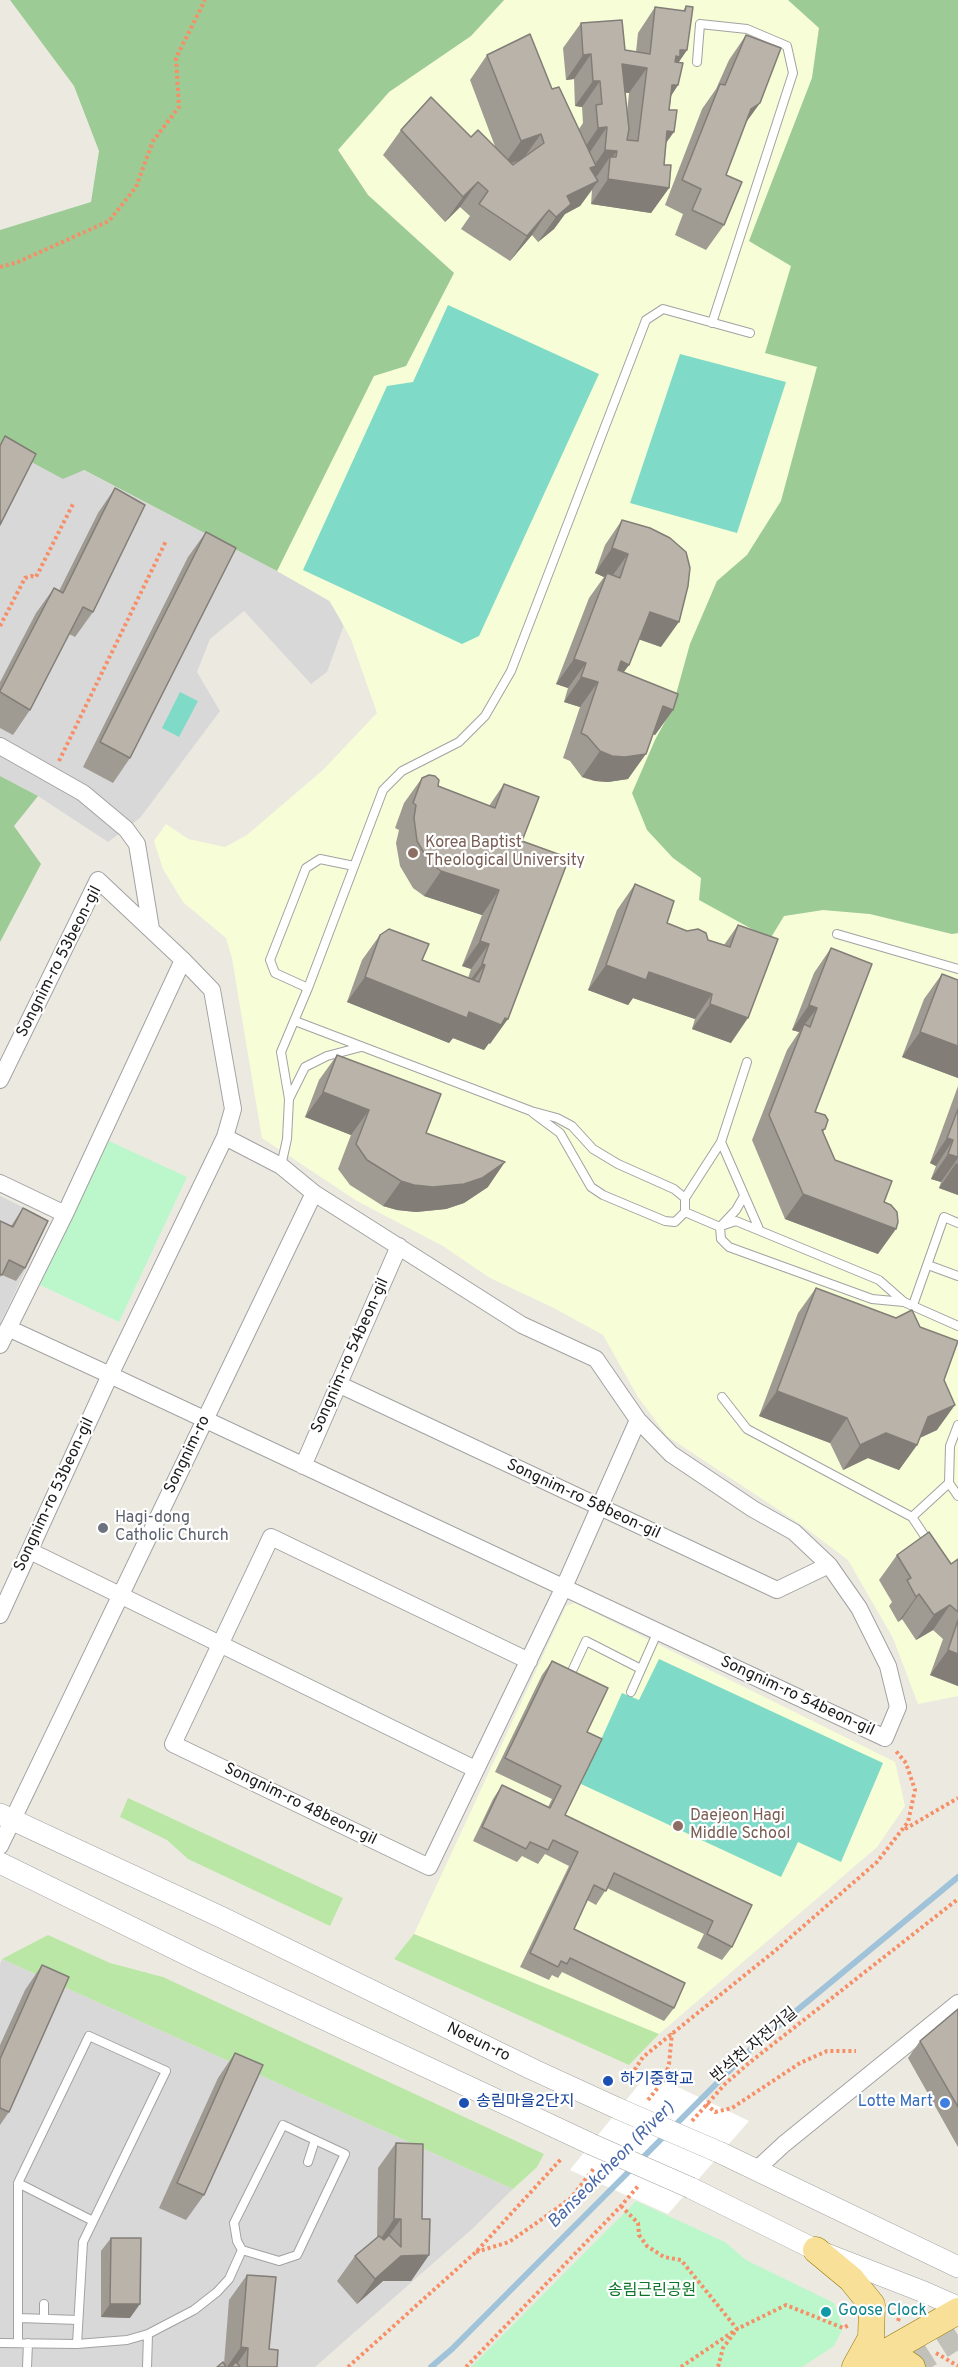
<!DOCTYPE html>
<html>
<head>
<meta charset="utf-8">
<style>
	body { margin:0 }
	canvas { display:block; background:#eceae0 }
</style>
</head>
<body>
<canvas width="958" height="2367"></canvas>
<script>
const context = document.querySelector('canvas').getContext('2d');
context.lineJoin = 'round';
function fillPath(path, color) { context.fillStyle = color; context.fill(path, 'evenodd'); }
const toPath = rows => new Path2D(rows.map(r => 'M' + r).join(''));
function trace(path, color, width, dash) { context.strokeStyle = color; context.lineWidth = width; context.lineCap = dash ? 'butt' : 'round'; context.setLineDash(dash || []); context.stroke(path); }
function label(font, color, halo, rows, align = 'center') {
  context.font = font + ' Overpass,"Noto Sans KR",sans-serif'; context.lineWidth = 4.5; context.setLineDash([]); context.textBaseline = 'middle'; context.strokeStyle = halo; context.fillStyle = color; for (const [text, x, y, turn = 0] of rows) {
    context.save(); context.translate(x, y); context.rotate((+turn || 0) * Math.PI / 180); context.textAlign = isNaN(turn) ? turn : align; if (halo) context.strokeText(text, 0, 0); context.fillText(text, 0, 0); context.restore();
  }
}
const residential = toPath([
	[0,445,63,478,83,470,277,571,329,601,344,625,327,672,311,684,244,611,210,639,197,672,220,711,140,818,108,842,38,796,0,776],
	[0,1196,39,1215,45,1229,0,1324],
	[2,1959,513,2189,471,2230,315,2367,0,2367,0,1964]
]);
const education = toPath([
	[504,0,788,0,819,28,812,78,749,241,791,265,817,367,781,501,747,555,717,581,690,644,672,709,655,740,673,858,701,878,770,939,784,916,823,910,870,914,952,934,958,933,958,1696,918,1704,893,1638,848,1560,803,1526,667,1436,638,1397,603,1335,554,1308,490,1278,443,1246,357,1201,262,1138,232,958,226,938,183,902,163,869,154,841,166,824,188,839,225,847,247,835,323,770,377,713,351,639,330,601,277,571,374,375,406,366,454,273,368,195,338,150,389,92,471,36],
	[575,1603,895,1762,905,1806,877,1847,659,2034,414,1934,566,1606]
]);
const grass = toPath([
	[128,1798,343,1898,330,1926,188,1859,167,1840,120,1817],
	[414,1934,659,2034,629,2065,394,1959],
	[48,1935,110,1963,163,1977,544,2154,537,2167,513,2189,2,1959]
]);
const forest = toPath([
	[10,0,504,0,471,36,389,92,338,150,368,195,454,273,406,366,374,376,277,571,84,470,63,479,0,445,0,230,91,202,99,151,74,86],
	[788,0,958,0,958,933,952,934,870,914,823,910,784,916,770,939,699,900,701,878,673,858,647,830,632,793,655,740,672,709,690,644,717,581,747,555,781,501,817,367,765,353,791,266,749,241,812,78,819,28],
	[0,776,38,796,14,826,41,864,0,942]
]);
const park = toPath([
	[107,1140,187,1177,119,1322,40,1285],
	[636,2201,725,2242,746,2260,834,2303,843,2328,834,2346,802,2367,471,2367]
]);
const pitch = toPath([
	[448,305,599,374,479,636,462,644,303,570,387,386,413,382],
	[680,354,786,382,737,533,630,503],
	[180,692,198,701,179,737,162,728],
	[659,1659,883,1763,841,1862,798,1842,781,1877,581,1784,622,1693,639,1700]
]);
const pier = toPath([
	[648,2073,749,2121,668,2214,570,2170]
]);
const stream = toPath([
	[431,2367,452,2349,755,2045,958,1877]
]);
const primaryTunnel = toPath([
	[908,2367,958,2335]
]);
const path = toPath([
	[0,267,18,262,109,221,136,187,153,141,179,107,176,58,205,0],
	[0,626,25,578,31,576,36,577,73,504],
	[59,761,166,541],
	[905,1829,958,1798],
	[628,2080,643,2057,776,1950,877,1862,908,1822,915,1790,906,1763,895,1750],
	[648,2100,664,2080,669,2064,672,2033],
	[706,2104,715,2112,732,2108,800,2063,827,2051,856,2051],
	[692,2121,725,2084,749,2063,958,1899],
	[621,2206,638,2223,639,2235,647,2246,664,2257,681,2260,737,2329,723,2348,718,2367],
	[476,2252,509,2242,535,2224,571,2198,595,2167],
	[898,2321,902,2309],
	[936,2353,958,2366],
	[348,2367,476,2252,562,2158],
	[466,2367,621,2206,639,2185],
	[681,2367,737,2329,786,2305,843,2328,849,2325]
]);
const service = toPath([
	[697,62,700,24,747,29,787,46,793,73,712,323],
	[837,934,958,969],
	[308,988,275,973,270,960,306,868,320,859,354,866],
	[295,1021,531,1111,557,1118,572,1126,593,1149,618,1164,674,1189,685,1198],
	[289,1099,305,1067,327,1056,361,1047],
	[533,1113,560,1133,591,1187,603,1195,665,1221,675,1222,685,1212,685,1198,721,1142,747,1062],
	[721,1142,759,1229],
	[281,1166,287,1139,289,1099,281,1052,308,988,383,790,402,771,459,742,485,716,511,671,646,320,663,309,750,333],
	[744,1196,736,1210,720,1227,721,1239,729,1247,872,1299,904,1302,958,1326],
	[685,1212,720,1227],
	[724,1225,736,1221,879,1280,904,1302],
	[928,1265,958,1276],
	[913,1305,944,1217,958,1223],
	[722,1397,747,1429,912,1517,949,1483,950,1446,958,1425],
	[949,1483,958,1496],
	[912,1517,930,1544],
	[573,1669,586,1641,641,1669],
	[631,1692,658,1631],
	[283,2125,345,2154,297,2255,279,2261,242,2250,237,2241,234,2223,283,2125],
	[308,2162,315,2140],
	[18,2183,93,2221],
	[44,2304,44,2319],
	[19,2318,78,2320],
	[0,2343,77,2344,127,2340,148,2334,194,2310,217,2292,229,2279,242,2250],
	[18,2343,18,2183,89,2036,166,2071,83,2242,77,2344],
	[27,2367,28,2343],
	[147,2367,148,2334]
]);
const minor = toPath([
	[0,746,83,793,126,829,137,844,151,929],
	[0,1080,98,880,183,960],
	[0,1183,65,1214],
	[8,1328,110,1375,225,1137],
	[0,1345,65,1214,183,960,212,990,233,1109,225,1137,281,1166,314,1193,522,1325,596,1359,638,1420,671,1454,753,1509,794,1532,829,1565,859,1608,888,1666,898,1707,885,1738,110,1375,0,1615],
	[338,1384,777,1590,829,1565],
	[303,1466,399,1246],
	[30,1551,475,1769],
	[529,1661,271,1537,173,1744,429,1867,564,1587,638,1420],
	[0,1846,314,1193],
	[757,2169,784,2144,958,2003]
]);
const tertiary = toPath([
	[0,1814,223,1918,534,2070,619,2109],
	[0,1863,202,1962,591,2144],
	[721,2153,958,2267],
	[691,2188,816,2250,924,2292,958,2307]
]);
const primary = toPath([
	[816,2250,851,2279,872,2305,871,2338,855,2367],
	[870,2366,889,2360,903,2361,912,2367],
	[860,2367,958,2311]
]);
const tertiaryBridge = toPath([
	[619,2109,721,2153],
	[591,2144,691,2188]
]);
const wall = toPath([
	[686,6,687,50,678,63,678,85,671,96,664,165,669,188,651,213,591,204,592,190,580,206,565,214,554,229,538,242,532,235,510,261,461,229,470,216,460,207,445,222,383,155,401,130,471,137,496,149,470,80,487,55,552,89,579,129,583,123,582,107,575,106,574,79,566,80,563,48,581,23,625,50,636,52,638,33,655,7,683,11],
	[625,93,629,93,627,113],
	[746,35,760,103,746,122,726,175,724,225,706,250,675,235,683,214,665,205,702,109,716,89,729,60],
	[115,488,93,612,75,637,69,634,30,710,13,735,0,728,0,682,36,613,54,588,59,591,98,513],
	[622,520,661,647,639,639,629,665,623,672,673,710,655,735,653,734,628,779,608,782,595,781,582,777,570,761,563,758,580,707,564,702,568,688,556,684,589,598,604,577,595,573,605,545],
	[206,532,130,758,113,783,83,767,188,557],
	[422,778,438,786,489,806,504,784,522,841,490,1044,489,1043,484,1050,453,1038,449,1043,347,1002,362,960,380,935,422,960,468,978,471,969,462,966,482,915,424,896,413,888,400,866,396,843,399,830,395,828,404,803],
	[635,884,667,923,708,940,724,945,738,925,731,1043,692,1029,695,1019,633,998,628,1005,588,990,617,910],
	[831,948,815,1112,825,1129,823,1132,835,1160,884,1202,878,1254,785,1219,752,1140,787,1050,799,1032,792,1030,814,973],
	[942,974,958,980,958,1078,902,1057,924,999],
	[337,1055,426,1133,488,1187,464,1203,446,1209,416,1212,397,1210,383,1206,350,1185,338,1169,351,1135,305,1117,319,1080],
	[958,1086,958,1195,939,1188,941,1182,931,1179,936,1166,930,1163],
	[23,1208,25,1268,16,1281,2,1275,0,1277,0,1221,11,1226],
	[816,1288,944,1380,937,1430,920,1438,917,1445,899,1470,868,1458,843,1470,830,1443,759,1416,798,1313],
	[897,1555,951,1564,958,1559,958,1686,930,1675,943,1639,933,1630,916,1640,902,1619,898,1622,889,1606,892,1602,879,1580],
	[552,1661,587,1732,565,1815,752,1905,732,1947,722,1960,697,1948,704,1934,607,1888,596,1905,587,1900,574,1929,674,2008,664,2021,562,1972,558,1978,552,1975,549,1980,520,1967,569,1866,545,1854,538,1864,522,1856,517,1862,473,1841,493,1799,502,1785,548,1807,552,1799,495,1772,542,1675],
	[42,1965,9,2112,0,2125,0,2045,25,1990],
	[958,2009,958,2147,908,2058,920,2041],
	[235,2053,204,2195,186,2220,159,2208,218,2078],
	[396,2143,422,2219,429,2255,411,2281,383,2281,357,2304,337,2281,355,2256,377,2238,378,2168],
	[111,2238,130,2318,101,2317,101,2251],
	[247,2275,269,2349,277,2367,217,2367,224,2364,229,2300]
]);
const shadedWall = toPath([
	[680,50,687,50,670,75,658,81],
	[591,54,574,79,566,80,583,55],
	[622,64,647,68,629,93,605,89],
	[593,81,600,81,582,107,575,106],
	[672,85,678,85,661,111],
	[760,103,742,128,751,109],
	[607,127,590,152,581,153,598,128],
	[667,131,674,132,656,157],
	[541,134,523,159,503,166,521,141],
	[605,150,617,151,610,161,610,157,597,176,589,175,598,181,580,206,565,214,554,229,538,242,556,217,567,196,590,168,593,167],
	[608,179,669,188,651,213,591,204],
	[478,182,460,207,445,222,463,197],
	[549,210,532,235,510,261,527,236],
	[612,548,628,554,610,579,607,573,604,577,595,573],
	[650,612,679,622,661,647,632,637],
	[574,659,586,663,568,688,556,684],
	[621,661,629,665,611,690],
	[581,677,598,682,580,707,564,702],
	[663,706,673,710,655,735,646,732],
	[600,751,646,754,628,779,608,782,595,781,582,777],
	[441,871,499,890,482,915,424,896],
	[480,941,489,944,471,969,462,966],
	[482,964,485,965,467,990,464,989],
	[606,965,649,972,712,994,695,1019,633,998,628,1005,588,990],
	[365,977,469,1012,508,1019,490,1044,489,1043,484,1050,453,1038,449,1043,347,1002],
	[710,1004,748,1018,731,1043,692,1029],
	[809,1005,817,1008,799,1032,792,1030],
	[920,1032,958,1046,958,1078,902,1057],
	[323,1092,369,1110,351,1135,305,1117],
	[947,1138,953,1140,936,1166,930,1163],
	[948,1154,958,1158,941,1182,931,1179],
	[505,1162,488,1187,464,1203,446,1209,416,1212,397,1210,383,1206,401,1181],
	[956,1163,958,1164,958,1195,939,1188],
	[803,1194,896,1229,878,1254,785,1219],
	[777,1391,847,1418,830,1443,759,1416],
	[955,1405,937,1430,910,1442,928,1417],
	[886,1433,917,1445,899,1470,868,1458,843,1470,860,1445],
	[919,1594,902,1619,898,1622,916,1597],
	[950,1605,933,1630,916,1640,934,1615],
	[948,1650,958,1654,958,1686,930,1675],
	[394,2219,401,2219,383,2244,377,2244],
	[429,2255,411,2281,383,2281,357,2304,375,2279,401,2256],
	[110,2304,140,2304,130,2318,101,2317],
	[241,2347,248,2348,235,2367,227,2367]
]);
const building = toPath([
	[686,6,693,7,687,50,680,50,680,57,676,56,675,62,683,63,678,85,672,85,669,110,677,110,674,132,667,131,664,165,671,165,669,188,608,179,610,157,616,157,617,151,605,150,607,127,598,128,596,105,602,104,600,81,593,81,591,54,583,55,581,23,622,20,625,50,650,54,655,7,685,11,686,6],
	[622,64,647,68,638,141,627,140,629,129,622,64],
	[530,34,552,89,559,87,596,166,590,168,598,181,567,196,571,204,556,217,549,210,527,236,479,204,488,191,478,182,463,197,401,130,431,97,471,137,478,130,513,165,544,143,541,134,521,141,487,55,530,34],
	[746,35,781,48,760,103,751,109,726,175,742,182,724,225,692,210,701,189,682,180,720,84,725,85,746,35],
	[5,436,36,454,0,525,0,446,5,436],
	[115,488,145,505,93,612,83,607,30,710,0,692,0,691,54,588,63,593,115,488],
	[622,520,650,528,670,538,686,552,690,568,688,586,679,622,650,612,629,665,621,661,618,670,678,694,673,710,663,706,646,754,625,757,612,756,600,751,587,736,581,733,598,682,581,677,586,663,574,659,607,573,620,578,628,554,612,548,622,520],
	[206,532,236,548,130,758,100,742,206,532],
	[429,775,435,776,439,780,438,786,495,808,504,784,539,797,522,841,569,858,508,1019,505,1018,501,1025,469,1012,467,1018,365,977,380,935,389,929,429,944,422,960,479,982,485,965,482,964,489,944,480,941,499,890,441,871,430,863,417,841,414,818,416,805,413,803,422,778,429,775],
	[635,884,674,901,667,923,687,931,698,929,706,933,708,940,730,947,738,925,778,939,748,1018,710,1004,712,994,649,972,646,980,606,965,635,884],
	[831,948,872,964,815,1112,825,1115,828,1120,825,1129,822,1130,835,1160,892,1181,884,1202,891,1205,897,1212,898,1222,896,1229,803,1194,769,1115,804,1024,810,1027,817,1008,809,1005,831,948],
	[942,974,958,980,958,1046,920,1032,942,974],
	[337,1055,441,1094,426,1133,505,1162,482,1178,464,1184,433,1187,414,1185,401,1181,367,1160,356,1144,369,1110,323,1092,337,1055],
	[958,1109,958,1157,948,1154,953,1140,947,1138,958,1109],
	[23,1208,48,1221,25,1268,9,1260,2,1275,0,1274,0,1221,13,1227,23,1208],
	[816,1288,896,1318,912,1310,920,1327,958,1341,944,1380,955,1405,928,1417,917,1445,886,1433,860,1445,847,1418,777,1391,816,1288],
	[929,1532,951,1564,958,1559,958,1612,950,1605,934,1615,919,1594,916,1597,907,1580,911,1578,897,1555,929,1532],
	[958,1620,958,1654,948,1650,958,1620],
	[552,1661,608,1688,587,1732,602,1739,565,1815,752,1905,732,1947,707,1934,713,1921,614,1873,606,1891,594,1885,574,1929,685,1983,674,2008,570,1958,567,1964,561,1961,558,1967,530,1953,578,1852,553,1840,548,1850,530,1842,526,1849,482,1827,502,1785,550,1808,561,1786,505,1758,552,1661],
	[42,1965,69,1977,9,2112,0,2108,0,2059,42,1965],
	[958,2009,958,2107,920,2041,958,2009],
	[235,2053,263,2065,204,2195,177,2183,235,2053],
	[396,2143,423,2144,422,2219,430,2219,429,2255,401,2256,375,2279,355,2256,379,2236,384,2240,389,2235,401,2247,401,2219,394,2219,396,2143],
	[111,2238,141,2238,140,2304,110,2304,111,2238],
	[247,2275,276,2277,269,2349,278,2350,277,2367,247,2367,248,2348,241,2347,247,2275],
	[223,2362,226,2367,217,2367,223,2362],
	[236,2362,240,2367,231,2367,236,2362]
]);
const markers = [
	[413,853,6,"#8d6e63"],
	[103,1528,6,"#6b7280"],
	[678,1826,6,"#8d6e63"],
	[608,2081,6,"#1a4fb4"],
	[464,2103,6,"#1a4fb4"],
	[945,2103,6,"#3f7fe0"],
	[826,2312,6,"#0f9aa8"]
];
const educationNames = [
	["Korea Baptist",425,844],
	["Theological University",425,862],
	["Daejeon Hagi",690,1817],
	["Middle School",690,1835]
];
const streetNames = [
	["Songnim-ro 53beon-gil",60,962,-63],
	["Songnim-ro 54beon-gil",351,1356,-66],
	["Songnim-ro",188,1455,-64],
	["Songnim-ro 53beon-gil",55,1495,-65],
	["Songnim-ro 58beon-gil",583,1500,25],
	["Songnim-ro 54beon-gil",797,1697,25],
	["Songnim-ro 48beon-gil",300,1805,26],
	["Noeun-ro",478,2043,26],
	["반석천 자전거길",755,2046,-40]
];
const worshipNames = [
	["Hagi-dong",115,1519],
	["Catholic Church",115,1537]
];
const transitNames = [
	["하기중학교",620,2081],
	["송림마을2단지",476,2103]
];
const shopNames = [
	["Lotte Mart",933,2103]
];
const parkNames = [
	["송림근린공원",652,2292]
];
const cultureNames = [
	["Goose Clock",838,2312]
];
const waterNames = [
	["Banseokcheon (River)",612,2166,-45]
];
fillPath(residential, '#d9d8d8');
fillPath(education, '#f7fed7');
fillPath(grass, '#bae7a6');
fillPath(forest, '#9ccb95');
fillPath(park, '#bcf7cb');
fillPath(pitch, '#7fdbc7');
fillPath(pier, '#fff');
trace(stream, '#a1c3da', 6);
trace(primaryTunnel, '#c2c1b9', 26, [26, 13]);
trace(service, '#a2a2a2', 10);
trace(minor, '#a2a2a2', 18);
trace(tertiary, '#a2a2a2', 22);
trace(primary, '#8e7803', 27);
trace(path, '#f68f67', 4, [3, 3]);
trace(service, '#fff', 8);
trace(minor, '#fff', 16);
trace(tertiary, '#fff', 21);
trace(primary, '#f9e098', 26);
trace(tertiaryBridge, '#a2a2a2', 22, []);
trace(tertiaryBridge, '#fff', 21);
fillPath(wall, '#9f9a92');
fillPath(shadedWall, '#827d77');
fillPath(building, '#b9b3aa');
trace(building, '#827d77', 1.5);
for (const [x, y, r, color] of markers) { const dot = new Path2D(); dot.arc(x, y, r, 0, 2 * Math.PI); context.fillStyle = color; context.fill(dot); trace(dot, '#fff', 2); }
label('16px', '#785e54', '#fff', educationNames, 'left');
label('16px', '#1b1b1b', '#fff', streetNames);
label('16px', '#5b616d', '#fff', worshipNames, 'left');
label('16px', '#164399', '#fff', transitNames, 'left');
label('16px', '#366cbe', '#fff', shopNames, 'right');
label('16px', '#0d7428', '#fff', parkNames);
label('16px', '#0d838f', '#fff', cultureNames, 'left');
label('italic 18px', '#4a68a7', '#fff', waterNames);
</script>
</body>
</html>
